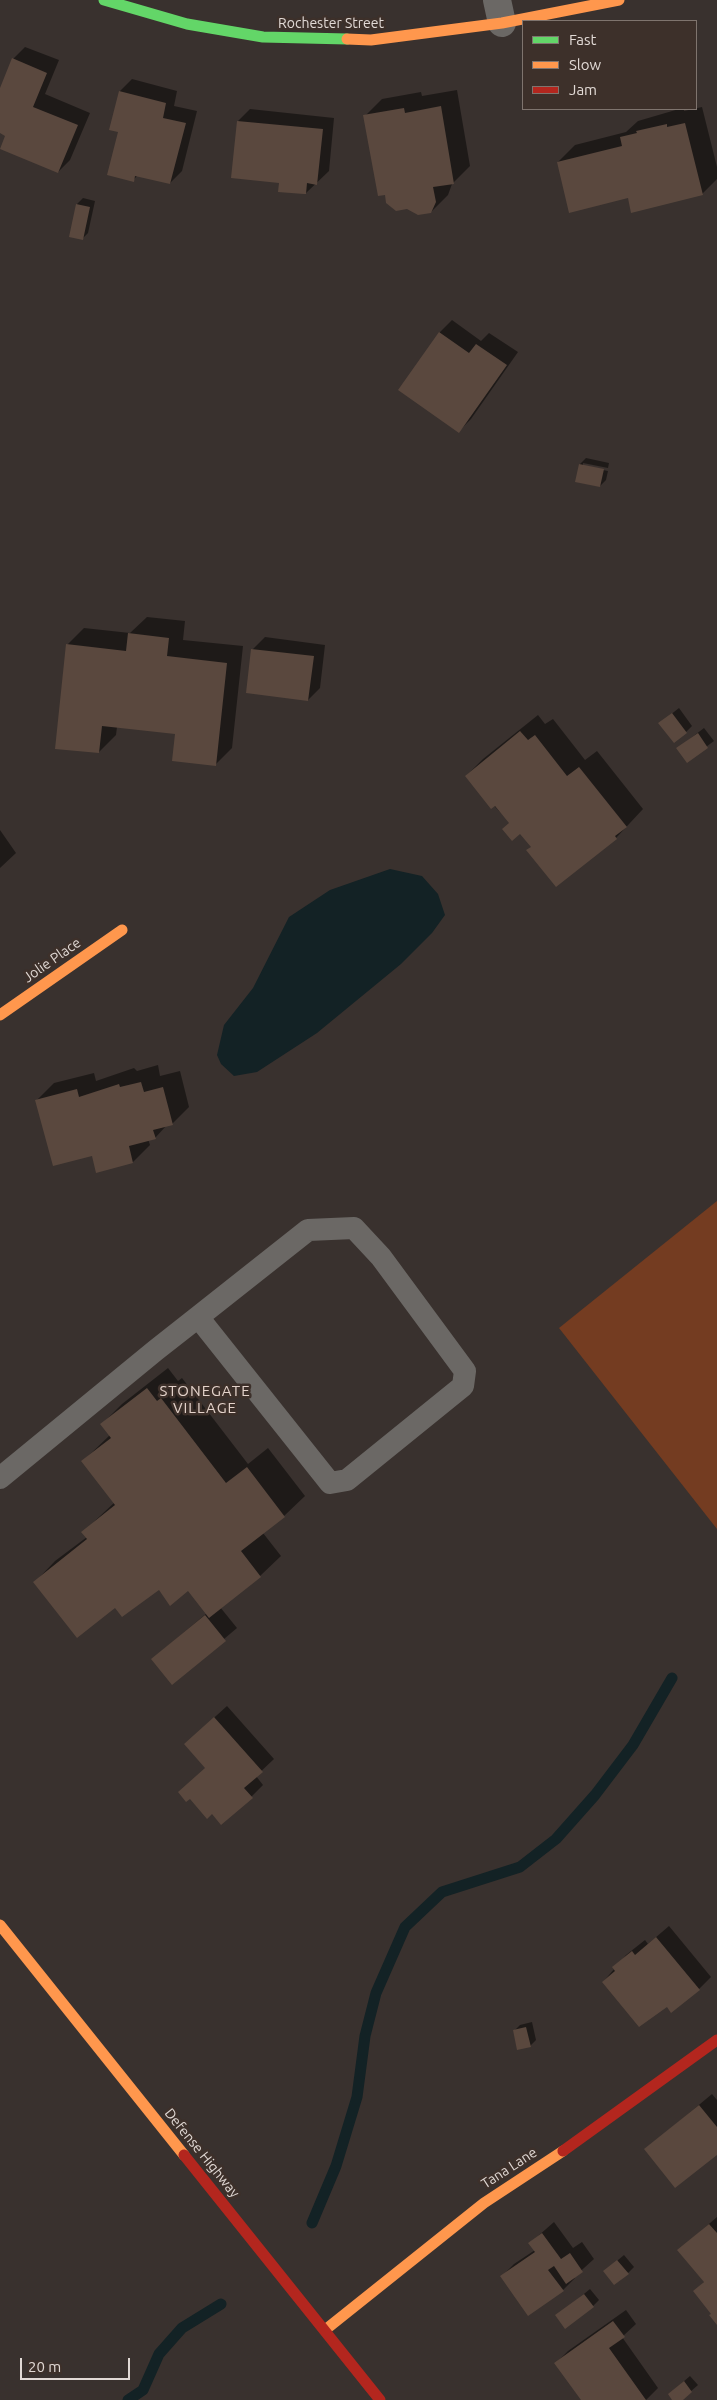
<!DOCTYPE html>
<html>
<head>
<meta charset="utf-8">
<style>
	body { margin:0 }
	#map { position:relative; width:717px; height:2400px; overflow:hidden; background:#39312e; font-family:Ubuntu,sans-serif }
	canvas { display:block }
	.legend { position:absolute; left:522px; top:20px; width:175px; height:90px; box-sizing:border-box; background:#3d302a; border:1px solid #7f746e; margin:0; padding:6px 9px; list-style:none; font-size:15px; color:#e1d9d5 }
	.legend li { display:flex; align-items:center; gap:10px; height:25px }
	.legend b { width:25px; border:1px solid #7f746e }
	.scale { position:absolute; left:20px; top:2358px; width:110px; height:22px; box-sizing:border-box; border:2px solid #e1d9d5; border-top:0; padding-left:6px; font-size:15px; line-height:18px; white-space:nowrap; color:#e1d9d5; -webkit-text-stroke:4px #3d302a; paint-order:stroke }
</style>
</head>
<body>
<div id="map">
<canvas width="717" height="2400"></canvas>
<ul class="legend">
<li><b style="height:6px;background:#63d668"></b>Fast</li>
<li><b style="height:6px;background:#ff974d"></b>Slow</li>
<li><b style="height:6px;background:#b3261e"></b>Jam</li>
</ul>
<div class="scale">20 m</div>
</div>
<script>
const context = document.querySelector('canvas').getContext('2d');
context.lineJoin = 'round';
function fillPath(path, color) { context.fillStyle = color; context.fill(path, 'evenodd'); }
const toPath = rows => new Path2D(rows.map(r => 'M' + r).join(''));
function trace(path, color, width, dash) { context.strokeStyle = color; context.lineWidth = width; context.lineCap = dash ? 'butt' : 'round'; context.setLineDash(dash || []); context.stroke(path); }
function label(font, color, halo, rows, align = 'center') {
  context.font = font + ' Ubuntu,sans-serif'; context.lineWidth = 5; context.setLineDash([]); context.textBaseline = 'middle'; context.strokeStyle = halo; context.fillStyle = color; for (const [text, x, y, turn = 0] of rows) {
    context.save(); context.translate(x, y); context.rotate((+turn || 0) * Math.PI / 180); context.textAlign = isNaN(turn) ? turn : align; if (halo) context.strokeText(text, 0, 0); context.fillText(text, 0, 0); context.restore();
  }
}
const green = toPath([
	[717,1201,717,1529,559,1328]
]);
const water = toPath([
	[390,869,422,876,438,894,445,915,432,933,401,964,317,1033,257,1072,234,1076,221,1064,217,1055,224,1025,253,988,289,917,330,890]
]);
const shadow = toPath([
	[25,47,59,60,45,94,90,113,70,160,58,172,0,132,0,91,13,59],
	[132,79,177,91,174,106,197,111,182,171,170,183,138,175,133,180,120,131,120,91],
	[457,90,470,166,452,184,448,195,431,212,365,116,382,99,421,92,422,96],
	[702,107,717,167,717,179,702,194,558,162,575,145,626,132,638,121,679,109,684,109,684,111],
	[250,109,334,118,329,171,306,193,238,121],
	[83,198,95,201,88,233,82,239,77,204],
	[452,320,481,341,489,333,518,352,471,419,459,431,400,390,440,332],
	[586,458,609,463,608,468,583,463,583,466,608,471,606,480,600,486,577,481,580,464],
	[147,617,185,621,183,640,243,646,232,748,215,765,177,733,117,727,116,735,99,752,67,645,84,628,130,633],
	[265,637,325,645,320,688,308,700,252,650],
	[679,708,692,726,686,732,660,723],
	[538,715,545,724,553,719,585,760,597,751,643,809,616,838,532,846,466,776,483,759],
	[704,728,714,741,687,761,678,748],
	[0,830,16,853,0,868],
	[158,1065,160,1076,180,1071,189,1107,172,1124,167,1125,155,1138,148,1139,150,1145,133,1162,97,1171,92,1154,37,1100,54,1083,94,1073,96,1081,134,1068,137,1071],
	[168,1368,178,1381,182,1378,248,1464,268,1448,305,1496,284,1516,263,1533,281,1556,260,1576,220,1607,237,1628,172,1683,152,1659,207,1613,189,1590,159,1589,115,1607,35,1582,55,1561,87,1537,83,1532,115,1502,83,1461,110,1435,102,1424,122,1404],
	[227,1706,274,1759,256,1776,263,1785,251,1797,206,1768,185,1744],
	[669,1926,711,1977,699,1989,603,1982,626,1955,645,1940,648,1944],
	[532,2022,536,2040,530,2046,514,2031,520,2025],
	[712,2094,717,2100,717,2153,646,2149],
	[717,2217,717,2323,713,2314,695,2291,705,2281,679,2250],
	[554,2222,573,2248,582,2242,594,2259,574,2277,575,2278,563,2290,502,2276,514,2264,535,2250,530,2243],
	[624,2255,634,2267,628,2273,611,2266],
	[590,2289,599,2300,593,2306,557,2316],
	[626,2310,636,2324,622,2337,658,2388,646,2400,582,2400,556,2363,568,2351],
	[690,2376,698,2385,681,2400,674,2400,675,2389]
]);
const stream = toPath([
	[312,2223,336,2166,357,2097,365,2036,376,1993,405,1927,442,1892,520,1867,556,1839,595,1795,633,1745,672,1678],
	[128,2400,143,2390,159,2354,182,2328,221,2304]
]);
const building = toPath([
	[12,58,47,73,33,107,78,125,58,173,0,149,5,136,0,133,0,88],
	[119,91,166,103,163,118,186,123,170,184,135,176,134,182,107,175,118,132,109,130],
	[441,106,454,184,433,187,436,202,431,213,418,215,407,209,396,211,386,203,385,195,378,196,363,115,404,108,405,113],
	[237,121,323,129,317,185,307,183,306,194,304,194,278,192,279,183,231,178],
	[685,123,703,195,631,213,628,198,569,213,557,162,622,146,620,137,637,133,636,131,667,124,667,127],
	[76,204,90,207,83,240,69,237],
	[439,332,469,353,476,344,507,365,459,433,398,390],
	[579,464,604,469,600,487,575,482],
	[128,633,169,638,167,656,227,663,216,766,172,761,175,734,102,726,99,753,55,749,66,644,126,651],
	[251,649,314,656,308,701,246,693],
	[672,713,687,733,674,743,658,723],
	[520,731,528,740,535,735,567,776,579,767,627,827,615,836,617,839,556,887,526,850,531,847,520,834,512,841,502,829,509,823,495,806,491,809,465,776],
	[698,733,708,748,687,763,676,748],
	[141,1082,144,1092,163,1087,173,1125,153,1130,156,1139,129,1146,133,1163,96,1173,92,1156,53,1166,35,1100,77,1089,79,1097,116,1085,119,1084,120,1087],
	[147,1388,157,1401,161,1398,226,1483,247,1467,285,1517,241,1551,261,1577,209,1618,188,1591,170,1606,159,1590,122,1617,115,1608,77,1638,33,1582,87,1539,81,1532,115,1505,81,1461,111,1438,100,1424],
	[205,1615,226,1641,172,1685,151,1659],
	[214,1717,263,1772,244,1788,253,1798,221,1825,212,1814,207,1819,190,1799,186,1802,178,1792,205,1768,184,1744],
	[656,1937,700,1990,671,2013,667,2007,639,2027,602,1982,615,1971,612,1967,632,1951,635,1955],
	[526,2027,531,2047,517,2050,513,2030],
	[699,2105,717,2127,717,2155,675,2188,644,2149],
	[709,2224,717,2233,717,2325,709,2315,711,2314,693,2291,704,2282,677,2250],
	[542,2233,561,2259,570,2253,583,2272,566,2284,554,2266,548,2270,564,2291,528,2316,500,2276,535,2252,528,2243],
	[617,2260,629,2274,614,2285,603,2271],
	[584,2294,594,2307,565,2329,555,2315],
	[613,2321,625,2337,609,2348,646,2400,581,2400,554,2363],
	[684,2381,692,2392,683,2400,672,2400,668,2394]
]);
const lane = toPath([
	[0,1478,156,1350,198,1317,308,1230,354,1228,381,1257,465,1371,463,1386,347,1480,330,1483,198,1317]
]);
const street = toPath([
	[497,0,502,23]
]);
const fast = toPath([
	[104,0,187,24,263,37,347,39]
]);
const slow = toPath([
	[347,39,371,40,502,23,619,0],
	[0,1015,122,930],
	[0,1925,184,2155],
	[325,2330,484,2203,563,2151]
]);
const jam = toPath([
	[563,2151,717,2040],
	[184,2155,380,2400]
]);
const streetNames = [
	["Rochester Street",331,23],
	["Jolie Place",52,960,-35],
	["Defense Highway",202,2153,51],
	["Tana Lane",509,2168,-33]
];
const neighbourhoodNames = [
	["STONEGATE",205,1391],
	["VILLAGE",205,1408]
];
fillPath(green, '#743c21');
fillPath(water, '#132225');
fillPath(shadow, '#0007');
trace(stream, '#132225', 11);
fillPath(building, '#5a483e');
trace(lane, '#6b6865', 22);
trace(street, '#6b6865', 28);
trace(fast, '#63d668', 11);
trace(slow, '#ff974d', 11);
trace(jam, '#b3261e', 11);
label('14px', '#e1d9d5', '#3d302a', streetNames);
context.letterSpacing = '1px';
label('15px', '#e4d3cb', '#3d302a', neighbourhoodNames);
context.letterSpacing = '0px';
</script>
</body>
</html>
